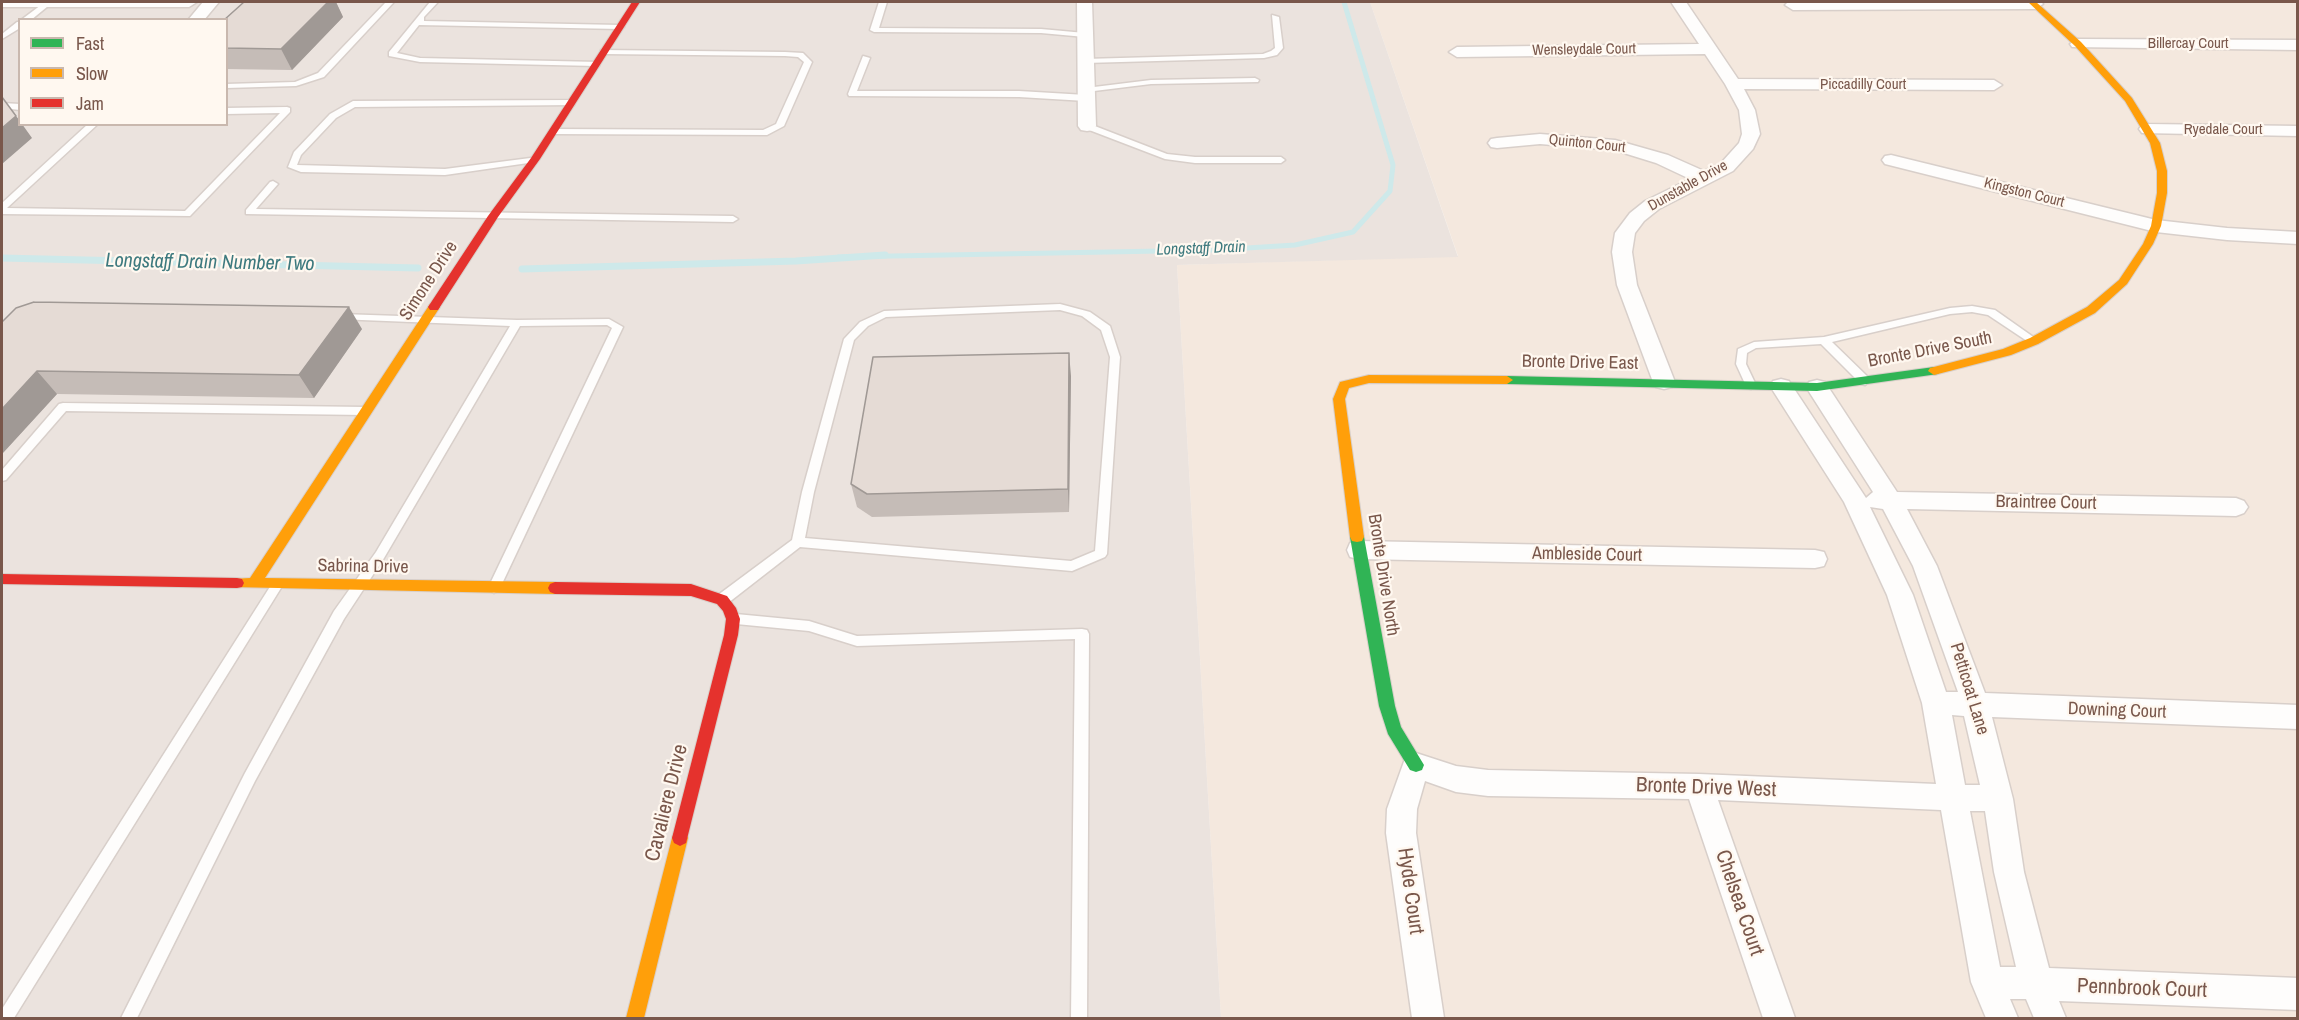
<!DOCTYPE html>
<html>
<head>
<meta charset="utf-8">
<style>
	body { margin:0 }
	#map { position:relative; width:2299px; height:1020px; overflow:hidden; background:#f8f3ee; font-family:"Archivo Narrow",sans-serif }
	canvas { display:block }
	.frame { position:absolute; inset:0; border:3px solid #79574b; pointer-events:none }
	.legend { position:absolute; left:18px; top:18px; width:210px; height:108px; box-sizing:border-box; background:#fff8f0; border:2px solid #c9b8ae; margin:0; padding:8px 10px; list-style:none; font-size:18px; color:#79574b }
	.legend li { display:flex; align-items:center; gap:12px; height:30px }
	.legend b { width:30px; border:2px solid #c9b8ae }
</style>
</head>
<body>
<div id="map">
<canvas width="2299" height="1020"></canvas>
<div class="frame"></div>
<ul class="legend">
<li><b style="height:8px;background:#30b455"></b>Fast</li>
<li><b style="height:8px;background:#ff9f0a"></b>Slow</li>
<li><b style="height:8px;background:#e5322d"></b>Jam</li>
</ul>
</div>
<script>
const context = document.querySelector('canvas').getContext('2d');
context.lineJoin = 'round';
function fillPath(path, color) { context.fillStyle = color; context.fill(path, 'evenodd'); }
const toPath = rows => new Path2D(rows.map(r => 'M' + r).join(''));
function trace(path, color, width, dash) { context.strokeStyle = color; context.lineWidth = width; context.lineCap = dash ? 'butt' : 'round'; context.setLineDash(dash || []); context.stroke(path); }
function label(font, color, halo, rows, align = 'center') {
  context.font = font + ' "Archivo Narrow",sans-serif'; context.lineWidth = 4.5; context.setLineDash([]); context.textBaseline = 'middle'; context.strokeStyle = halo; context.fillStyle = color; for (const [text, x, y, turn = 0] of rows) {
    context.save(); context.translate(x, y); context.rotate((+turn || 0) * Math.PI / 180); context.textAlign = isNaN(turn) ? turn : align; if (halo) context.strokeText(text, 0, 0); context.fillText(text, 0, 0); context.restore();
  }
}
const residential = toPath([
	[1370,2,2297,2,2297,1018,1221,1018,1177,265,1458,256]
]);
const industrial = toPath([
	[2,2,1370,2,1458,257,1177,265,1221,1018,2,1018],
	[20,20,226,20,226,124,20,124]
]);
const streamFar1 = toPath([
	[838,257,1215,250,1295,245,1353,232,1390,191,1393,165,1344,2]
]);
const stream = toPath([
	[2,258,418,268],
	[522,269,796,261,885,255]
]);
const lane = toPath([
	[45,2,53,2,31,20,21,20,45,2],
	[386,2,394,2,324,77,296,86,226,88,226,84,295,82,318,73,386,2],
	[430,2,438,2,424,17,424,21,620,25,624,27,620,29,419,25,397,53,420,58,599,62,599,66,596,66,420,62,389,56,389,52,430,2],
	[879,2,887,2,879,28,1041,29,1085,33,1089,35,1085,37,1041,33,874,32,870,30,879,2],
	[1272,15,1279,17,1283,48,1277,55,1264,58,1085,63,1081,61,1085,59,1263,54,1271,51,1275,48,1272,15],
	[17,22,20,22,20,28,2,39,2,34,17,22],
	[601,50,785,52,803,53,812,62,784,126,767,135,550,134,549,132,553,129,763,130,776,124,804,62,798,57,785,56,604,54,601,54,601,50],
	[863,56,870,58,857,91,1019,91,1086,95,1090,98,1086,101,1019,97,849,96,848,94,863,56],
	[1255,78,1259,80,1258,82,1151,84,1086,92,1082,90,1086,88,1151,80,1255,78],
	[571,100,574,101,574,105,355,107,336,118,301,155,297,165,445,169,538,157,539,159,535,162,445,175,301,172,288,167,294,152,330,114,353,101,571,100],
	[2,103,20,104,20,110,2,108,2,103],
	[287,107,290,108,290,112,190,216,2,214,2,203,88,124,98,124,7,208,185,211,280,113,226,114,226,108,287,107],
	[1087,123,1167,154,1195,157,1281,157,1285,160,1281,163,1195,163,1165,159,1084,128,1084,124,1087,123],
	[273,181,278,184,256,209,733,216,738,219,733,222,246,214,246,210,270,182,273,181],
	[1060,304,1090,312,1110,326,1120,357,1107,554,1105,557,1072,571,800,547,728,603,718,603,717,599,718,595,792,540,802,492,844,339,860,322,884,311,1060,304],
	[1060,310,1082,316,1101,330,1110,357,1095,551,1071,561,805,538,814,492,854,340,868,326,886,317,1060,310],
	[1972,306,1995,310,2039,341,2038,343,2030,343,1988,315,1972,312,1950,314,1832,342,1869,378,1870,381,1865,385,1861,384,1821,344,1756,348,1747,353,1746,364,1756,385,1751,389,1747,388,1736,364,1738,349,1754,342,1824,337,1950,308,1972,306],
	[341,314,517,320,609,319,623,327,500,588,498,591,494,593,490,591,488,588,612,328,607,325,520,326,384,558,344,619,255,781,137,1018,121,1018,245,773,334,611,376,552,510,326,337,319,336,317,337,315,341,314],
	[63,403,365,407,371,411,365,415,66,411,6,480,2,481,2,470,59,404,63,403],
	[277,580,281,582,283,585,281,588,14,1018,2,1018,2,1009,273,582,277,580],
	[736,614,809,621,857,636,1082,629,1087,630,1089,634,1087,1018,1071,1018,1075,639,857,646,809,631,736,624,731,623,730,619,731,615,736,614]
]);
const street = toPath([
	[2,2,197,2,189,7,2,7,2,2],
	[203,2,219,2,204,20,188,20,203,2],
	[1077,2,1092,2,1096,126,1093,130,1087,131,1081,130,1078,126,1077,2],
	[1671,2,1686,2,1738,79,1994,80,2002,85,1994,90,1744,89,1755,110,1760,134,1753,149,1733,171,1659,209,1644,221,1635,233,1632,252,1637,285,1675,382,1672,387,1664,389,1656,387,1653,382,1617,285,1612,252,1615,233,1630,213,1645,201,1690,179,1656,163,1614,150,1540,144,1497,148,1491,147,1488,143,1491,139,1497,138,1540,134,1615,140,1668,155,1704,171,1721,163,1739,143,1742,134,1739,110,1725,84,1705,54,1457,57,1449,52,1457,47,1699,44,1671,2],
	[1788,2,2041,2,2043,4,2035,9,1793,10,1785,5,1788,2],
	[2078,39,2298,40,2298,50,2072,47,2070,44,2078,39],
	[2148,124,2298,126,2298,136,2142,133,2139,129,2142,125,2148,124],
	[1891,155,2156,220,2227,228,2298,232,2298,244,2227,240,2156,232,1885,164,1882,160,1885,156,1891,155],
	[1781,379,1789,381,1866,498,1873,492,1806,387,1809,382,1817,380,1825,382,1897,492,2236,498,2244,501,2248,507,2244,513,2236,516,1907,509,1937,566,1985,693,2298,705,2298,729,1992,717,2013,799,2024,872,2049,968,2298,978,2298,1010,2059,1001,2066,1018,2034,1018,2026,999,2010,999,2018,1018,1986,1018,1971,982,1941,810,1718,800,1795,1018,1763,1018,1689,799,1488,796,1456,792,1425,781,1417,809,1416,833,1444,1018,1412,1018,1386,833,1387,809,1406,756,1416,753,1456,766,1488,770,1699,774,1936,784,1922,703,1887,595,1844,502,1770,386,1773,381,1781,379],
	[1870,507,1883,509,1913,566,1958,692,1946,692,1913,595,1870,507],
	[1952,715,1964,716,1980,785,1965,785,1952,715],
	[1970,811,1985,811,1994,872,2016,967,2000,967,1970,811],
	[1359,541,1815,550,1824,552,1827,559,1824,566,1815,568,1359,559,1350,557,1347,550,1350,543,1359,541]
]);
const fast = toPath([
	[1934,367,1940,371,1938,374,1817,391,1507,384,1501,380,1507,376,1817,383,1934,367],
	[1357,532,1362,533,1364,537,1395,706,1401,727,1424,765,1422,770,1416,772,1410,770,1388,734,1379,706,1350,537,1352,533,1357,532]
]);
const slow = toPath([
	[2028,2,2036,2,2081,42,2132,98,2160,143,2167,171,2167,193,2161,226,2153,244,2127,284,2095,313,2038,344,2011,355,1934,375,1928,371,1930,368,2003,349,2030,338,2087,307,2119,280,2143,244,2151,226,2157,193,2157,171,2150,143,2125,101,2075,46,2028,2],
	[434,303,440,307,265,578,555,582,560,584,562,588,560,592,555,594,232,587,230,583,232,579,250,578,430,304,434,303],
	[1369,375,1507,376,1513,380,1507,384,1369,383,1349,388,1345,399,1364,537,1362,541,1357,542,1352,541,1350,537,1333,399,1340,382,1369,375],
	[680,830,686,833,688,838,644,1018,626,1018,672,838,674,833,680,830]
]);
const jam = toPath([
	[632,2,640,2,540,159,498,217,438,310,430,310,428,307,488,216,531,158,632,2],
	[2,574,237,578,242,579,244,583,242,587,237,588,2,584,2,574],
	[555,582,691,584,727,596,736,608,740,619,738,635,686,843,680,846,674,843,672,838,724,635,726,619,723,611,717,604,691,596,555,594,550,592,548,588,550,584,555,582]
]);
const wall = toPath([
	[244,2,336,2,343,17,292,70,226,69,226,20],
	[34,302,362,329,314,398,57,394,2,454],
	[1071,376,1069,512,872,517,857,507,851,484]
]);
const shadedWall = toPath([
	[328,2,336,2,343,17,292,70,281,49],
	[16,116,20,121,20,124,22,124,32,138,2,164,2,128],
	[349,307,362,329,314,398,299,375],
	[1069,353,1071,376,1069,512,1068,489],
	[37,371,57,394,2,454,2,409]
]);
const building = toPath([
	[244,2,328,2,281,49,226,48,226,20,224,20,244,2],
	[2,97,16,116,2,128,2,97],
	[34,302,349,307,299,375,37,371,2,409,2,322,16,308,34,302],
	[1069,353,1068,489,867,494,851,484,873,357,1069,353]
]);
const farStreetnames = [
	["Billercay Court",2188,44],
	["Wensleydale Court",1584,50,-1],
	["Piccadilly Court",1863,85],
	["Ryedale Court",2223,130],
	["Quinton Court",1587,144,6],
	["Dunstable Drive",1688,186,-29],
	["Kingston Court",2024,193,14]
];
const farWaternames = [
	["Longstaff Drain",1201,249,-2]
];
const streetNames = [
	["Simone Drive",429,281,-57],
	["Bronte Drive South",1930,350,-11],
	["Bronte Drive East",1580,363,1],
	["Braintree Court",2046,503,1],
	["Ambleside Court",1587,555,1],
	["Sabrina Drive",363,567,1],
	["Bronte Drive North",1383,575,81],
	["Petticoat Lane",1969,689,73],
	["Downing Court",2117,711,2]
];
const waterNames = [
	["Longstaff Drain Number Two",210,263,1]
];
const nearStreetnames = [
	["Bronte Drive West",1706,788,2],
	["Cavaliere Drive",667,803,-76],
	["Hyde Court",1410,891,82],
	["Chelsea Court",1739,903,71],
	["Pennbrook Court",2142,989,2]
];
fillPath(residential, '#f4e8de');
fillPath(industrial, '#ebe3de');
trace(streamFar1, '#cee9ea', 5);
trace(stream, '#cee9ea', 7);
trace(lane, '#d8cfca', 3);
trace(street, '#d8cfca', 3);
trace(fast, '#d8cfc9', 2);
trace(slow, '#d8cfc9', 2);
trace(jam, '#d8cfc9', 2);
fillPath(lane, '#fefdfc');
fillPath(street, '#fefdfc');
fillPath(fast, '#30b455');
fillPath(slow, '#ff9f0a');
fillPath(jam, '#e5322d');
fillPath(wall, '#c5bcb7');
fillPath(shadedWall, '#a09995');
fillPath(building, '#e5dbd5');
trace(building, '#a09995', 1.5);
label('15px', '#79574b', '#fff8f0', farStreetnames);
label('italic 16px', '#3d797e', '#fff8f0', farWaternames);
label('18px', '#79574b', '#fff8f0', streetNames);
label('italic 20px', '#3d797e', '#fff8f0', waterNames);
label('21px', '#79574b', '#fff8f0', nearStreetnames);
</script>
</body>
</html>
